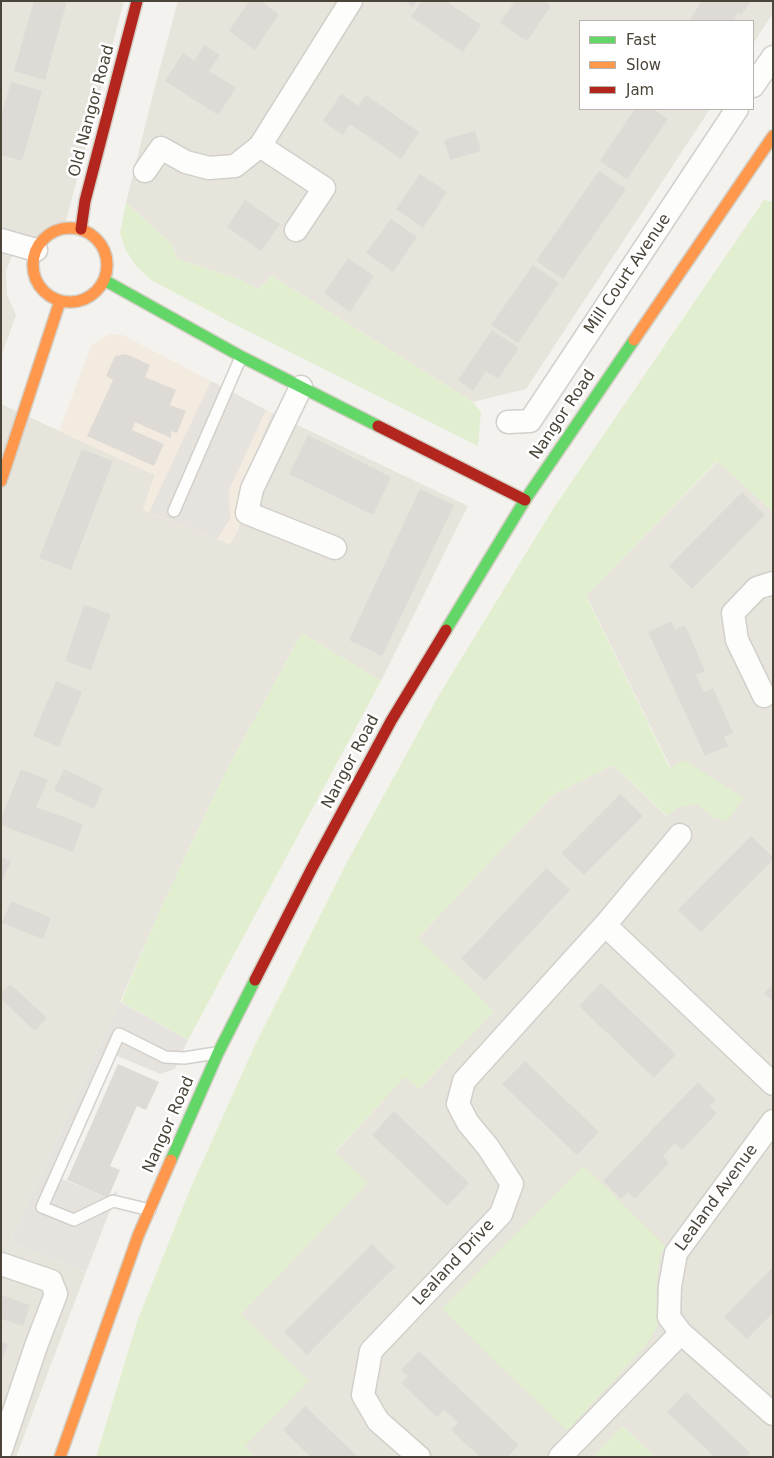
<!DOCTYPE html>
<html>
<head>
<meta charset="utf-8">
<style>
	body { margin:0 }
	#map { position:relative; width:774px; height:1458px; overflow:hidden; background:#f4f2ee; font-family:"DejaVu Sans",sans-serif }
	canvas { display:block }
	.frame { position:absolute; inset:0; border:2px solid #4b4439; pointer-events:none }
	.legend { position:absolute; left:579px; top:20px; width:175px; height:90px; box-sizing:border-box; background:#fff; border:1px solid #b7b4b0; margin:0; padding:6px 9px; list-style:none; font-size:15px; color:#4b4439 }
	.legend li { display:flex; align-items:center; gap:10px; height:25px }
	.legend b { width:25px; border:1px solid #b7b4b0 }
</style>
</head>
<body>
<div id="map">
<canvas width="774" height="1458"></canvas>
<div class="frame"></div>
<ul class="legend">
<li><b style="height:6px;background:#63d668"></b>Fast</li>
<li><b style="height:6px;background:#ff974d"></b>Slow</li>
<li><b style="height:6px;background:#b3261e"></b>Jam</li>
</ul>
</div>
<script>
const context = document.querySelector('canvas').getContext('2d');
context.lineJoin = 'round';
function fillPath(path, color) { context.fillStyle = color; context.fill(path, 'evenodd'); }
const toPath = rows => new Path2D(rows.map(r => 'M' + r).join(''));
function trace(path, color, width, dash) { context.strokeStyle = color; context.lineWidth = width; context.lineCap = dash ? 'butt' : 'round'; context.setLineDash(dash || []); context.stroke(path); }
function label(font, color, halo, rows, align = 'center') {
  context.font = font + ' "DejaVu Sans",sans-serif'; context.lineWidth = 5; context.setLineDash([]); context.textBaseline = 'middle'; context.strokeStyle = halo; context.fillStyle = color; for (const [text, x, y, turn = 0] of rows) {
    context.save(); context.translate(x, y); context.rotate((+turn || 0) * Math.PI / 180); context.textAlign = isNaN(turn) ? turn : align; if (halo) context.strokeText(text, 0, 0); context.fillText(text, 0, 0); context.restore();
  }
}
const residential = toPath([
	[1,1,124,1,62,236,44,234,14,251,6,271,7,295,16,315,1,357],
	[178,1,773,1,773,13,753,44,753,21,580,21,580,109,710,109,526,389,473,402,272,276,259,289,236,278,177,259,172,244,126,203,154,90],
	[1,404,155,475,143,510,230,544,239,528,238,494,272,413,468,506,381,681,302,633,226,771,160,910,120,1002,10,1242,86,1272,16,1457,1,1457],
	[718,461,773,512,773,1457,655,1457,622,1426,595,1455,596,1457,255,1457,245,1447,241,1314,367,1183,335,1153,405,1076,419,1089,494,1011,417,939,553,795,613,765,666,816,676,808,671,768,586,595]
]);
const commercial = toPath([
	[108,334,123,335,272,413,238,494,239,528,230,544,143,510,155,475,59,431,91,346]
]);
const green = toPath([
	[764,200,773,202,773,512,717,461,586,596,670,768,684,760,744,798,727,821,714,818,697,804,676,808,667,816,613,765,553,795,418,938,494,1011,419,1089,405,1077,335,1152,368,1183,241,1314,309,1381,245,1446,255,1457,96,1457,138,1319,189,1192,255,1045,346,864,439,695,553,509],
	[126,203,172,244,177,259,236,278,259,289,272,276,473,402,481,412,478,446,234,324,151,280,136,266,125,249,120,233],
	[302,633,381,681,188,1040,121,1002,160,910,226,771],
	[583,1166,666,1246,660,1255,656,1290,658,1325,647,1344,567,1431,442,1309],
	[622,1426,655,1457,596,1457,595,1455]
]);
const parking = toPath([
	[211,381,266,410,229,490,230,519,217,539,149,512],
	[120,1002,188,1040,175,1069,160,1074,115,1055,60,1178,108,1198,118,1190,86,1272,10,1242]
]);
const building = toPath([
	[34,1,67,1,45,80,14,71],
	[249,1,260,1,279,14,255,50,229,31],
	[404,1,417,1,413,7],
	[422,1,446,1,481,25,463,52,411,17],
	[515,1,544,1,551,6,527,41,500,23],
	[702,1,751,1,741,15,738,13,733,21,689,21],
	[204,45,220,55,209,71,236,88,218,115,165,81,183,53,194,61],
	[11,82,42,91,22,161,1,155,1,116],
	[341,94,358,106,366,95,419,132,401,159,350,124,343,135,323,121],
	[635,109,653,109,668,119,627,179,600,161],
	[475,131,481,151,450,160,444,140],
	[599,171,626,189,563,279,536,261],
	[420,174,447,192,423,228,396,209],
	[245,200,280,224,261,251,227,227],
	[391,219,417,237,393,272,366,253],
	[348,258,374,276,350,312,324,293],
	[533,265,559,283,518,343,491,325],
	[492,330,519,348,498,379,486,371,473,391,458,380],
	[126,354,150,365,145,377,176,390,170,405,186,411,177,433,171,431,171,438,135,422,132,430,164,444,154,466,87,436,113,380,106,376,115,356],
	[308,435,391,477,373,515,289,474],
	[82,449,113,461,71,570,39,558],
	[420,489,454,505,382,656,349,640],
	[742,492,765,515,692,589,669,566],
	[84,605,111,614,91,670,65,661],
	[671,621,675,630,685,625,705,671,696,675,704,692,713,688,733,733,724,737,728,746,705,756,648,632],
	[56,681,82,692,59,747,33,736],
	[21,769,48,780,36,807,83,824,73,852,1,825,1,819],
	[64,769,103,788,94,809,54,790],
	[620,794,643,816,584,875,561,853],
	[751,836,773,857,773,860,701,932,678,910],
	[1,857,11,861,1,884],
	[546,868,570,890,485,981,461,959],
	[11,901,51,918,43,939,2,923],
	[601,983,676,1054,654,1078,579,1006],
	[10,984,47,1018,35,1031,1,999,1,993],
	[773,984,773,1001,764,993],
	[525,1061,599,1132,577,1155,502,1084],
	[118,1064,159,1082,146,1110,137,1106,110,1166,120,1170,108,1198,67,1180],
	[698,1082,716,1100,709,1106,717,1113,682,1150,675,1143,663,1156,669,1163,635,1199,628,1192,621,1199,603,1181],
	[394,1111,469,1183,447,1206,372,1135],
	[372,1244,395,1267,307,1355,284,1332],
	[773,1267,773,1313,747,1339,724,1317],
	[1,1295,30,1305,23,1326,1,1319],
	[1,1342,8,1344,1,1362],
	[419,1351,519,1445,507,1457,480,1457,451,1430,458,1423,451,1416,444,1410,437,1417,401,1383,408,1376,401,1370],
	[686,1392,750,1453,746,1457,715,1457,667,1412],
	[305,1406,335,1435,358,1457,311,1457,283,1430]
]);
const lane = toPath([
	[174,511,241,357],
	[150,1210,113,1201,74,1220,42,1207,119,1034,165,1057,184,1058,216,1053]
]);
const street = toPath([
	[753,86,773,57],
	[145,171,161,148,186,162,209,168,235,166,260,146],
	[296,230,324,188,260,146,351,1],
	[1,240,36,250],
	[301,387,252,489,247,513,335,548],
	[508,422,530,421,737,109],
	[764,696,737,640,733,613,757,588,773,583],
	[605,925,773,1084],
	[773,1121,676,1253,670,1286,669,1317,681,1333,773,1414],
	[1,1264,51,1281,56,1294,36,1346,1,1450],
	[419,1457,378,1421,363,1395,371,1351,501,1214,512,1184,488,1147,468,1123,458,1104,464,1081,605,925,680,835],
	[560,1457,681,1333]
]);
const fast = toPath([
	[104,280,242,357,378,426],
	[446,630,525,500,634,340],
	[171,1160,218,1053,255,980]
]);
const slow = toPath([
	'33 265a37 37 0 1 1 74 0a37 37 0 1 1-74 0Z',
	[634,340,773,136],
	[1,481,60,301],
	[60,1457,138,1236,171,1160]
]);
const jam = toPath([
	[81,229,85,201,137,1],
	[378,426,525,500],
	[255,980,311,870,391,721,446,630]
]);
const streetNames = [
	["Old Nangor Road",92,111,-75],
	["Mill Court Avenue",628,274,-56],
	["Nangor Road",563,415,-56],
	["Nangor Road",351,762,-62],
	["Nangor Road",169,1125,-66],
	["Lealand Avenue",717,1198,-54],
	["Lealand Drive",454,1263,-47]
];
fillPath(residential, '#e7e4dc');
fillPath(commercial, '#f3ebdf');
fillPath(green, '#e1eecf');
fillPath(parking, '#e6e3df');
fillPath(building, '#dedbd6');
trace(lane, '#d2d0cb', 14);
trace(street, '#d2d0cb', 25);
trace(fast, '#d3cfc5', 14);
trace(slow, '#d3cfc5', 14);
trace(jam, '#d3cfc5', 14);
trace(lane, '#fdfdfc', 11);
trace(street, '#fdfdfc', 22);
trace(fast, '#63d668', 11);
trace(slow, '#ff974d', 11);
trace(jam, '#b3261e', 11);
label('16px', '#4b4439', '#fff', streetNames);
</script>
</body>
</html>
